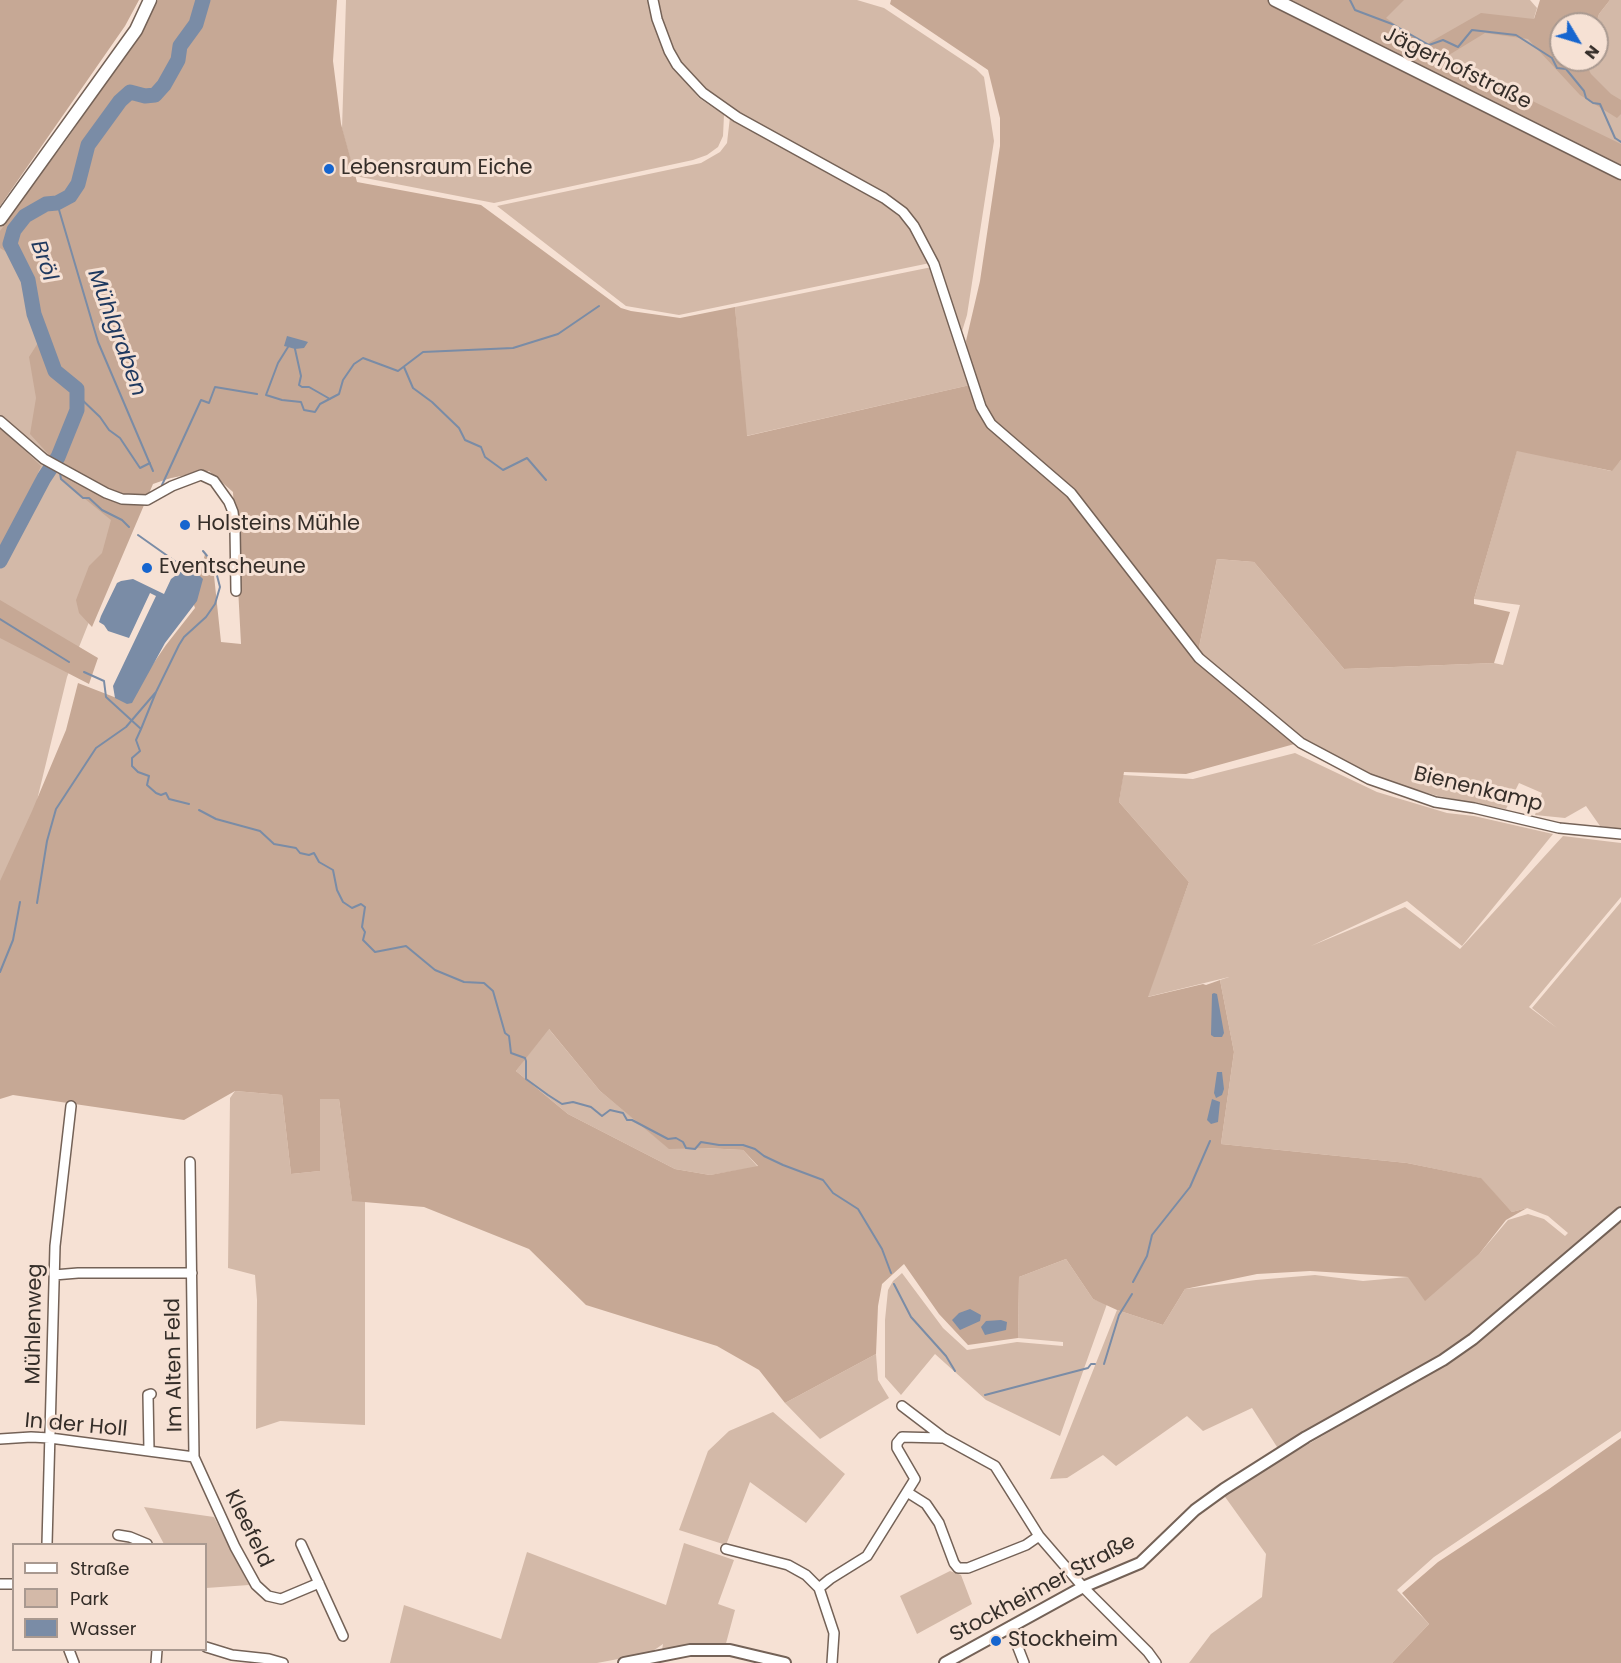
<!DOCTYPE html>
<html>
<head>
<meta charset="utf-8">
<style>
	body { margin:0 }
	#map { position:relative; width:1621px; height:1663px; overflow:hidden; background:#f6e1d4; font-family:Poppins,sans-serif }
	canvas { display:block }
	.legend { position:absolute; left:12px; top:1543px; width:195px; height:108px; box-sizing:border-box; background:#f6e1d4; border:2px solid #a99990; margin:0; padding:8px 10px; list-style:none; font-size:18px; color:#352e29 }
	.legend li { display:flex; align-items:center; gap:12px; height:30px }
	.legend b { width:30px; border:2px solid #a99990 }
	.north { position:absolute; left:1549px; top:12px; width:60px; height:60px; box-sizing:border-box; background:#f6e1d4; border:2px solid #a99990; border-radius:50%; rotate:128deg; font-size:16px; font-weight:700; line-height:24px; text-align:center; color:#352e29 }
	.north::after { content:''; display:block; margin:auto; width:21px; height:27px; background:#1665cf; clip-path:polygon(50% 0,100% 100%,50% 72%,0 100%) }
</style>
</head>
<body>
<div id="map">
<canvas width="1621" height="1663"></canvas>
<ul class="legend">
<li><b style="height:8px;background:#fff"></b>Straße</li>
<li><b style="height:16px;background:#d3b9a8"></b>Park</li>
<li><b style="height:16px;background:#7a8ca6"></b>Wasser</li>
</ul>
<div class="north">N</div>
</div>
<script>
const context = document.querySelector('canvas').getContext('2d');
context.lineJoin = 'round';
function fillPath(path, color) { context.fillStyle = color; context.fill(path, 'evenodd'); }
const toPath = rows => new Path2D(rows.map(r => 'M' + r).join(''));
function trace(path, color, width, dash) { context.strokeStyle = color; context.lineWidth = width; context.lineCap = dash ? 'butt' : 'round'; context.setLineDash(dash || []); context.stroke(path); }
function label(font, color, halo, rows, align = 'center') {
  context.font = font + ' Poppins,sans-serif'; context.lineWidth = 6; context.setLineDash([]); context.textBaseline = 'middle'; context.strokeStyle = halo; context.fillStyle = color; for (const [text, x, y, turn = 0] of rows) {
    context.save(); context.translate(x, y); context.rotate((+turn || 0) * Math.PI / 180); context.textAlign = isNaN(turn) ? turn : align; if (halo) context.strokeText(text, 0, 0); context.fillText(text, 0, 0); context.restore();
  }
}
const green = toPath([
	[346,0,649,0,663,47,679,73,699,98,724,115,723,136,718,147,707,155,693,160,494,203,355,176,342,129],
	[655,0,857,0,884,8,976,69,984,77,994,141,967,315,960,338,913,218,705,92,679,61],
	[1311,0,1530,0,1537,8,1534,18,1561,60,1597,60,1596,24,1599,14,1610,0,1621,0,1621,160],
	[730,117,880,201,907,223,930,263,679,315,626,306,497,206,701,163,720,152,727,143],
	[69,137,205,469,149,484,93,612,67,677,38,796,0,1048,0,226],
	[932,267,970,385,746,436,735,307],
	[1517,450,1611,471,1621,460,1621,829,1600,826,1586,806,1565,818,1535,815,1542,793,1519,783,1506,809,1438,796,1380,779,1299,739,1198,652,1217,559,1254,562,1344,669,1494,663,1503,665,1520,605,1474,599],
	[1295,753,1377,792,1447,813,1474,816,1553,834,1462,946,1407,901,1311,946,1405,907,1460,949,1563,836,1621,843,1621,897,1529,1007,1557,1028,1532,1008,1621,902,1621,1206,1509,1304,1441,1356,1279,1450,1252,1408,1203,1431,1187,1416,1116,1466,1103,1455,1067,1478,1050,1479,1117,1310,1163,1325,1185,1289,1256,1280,1315,1275,1363,1281,1408,1277,1480,1253,1508,1220,1528,1214,1544,1219,1565,1236,1568,1233,1548,1216,1527,1208,1512,1212,1480,1178,1407,1163,1221,1144,1234,1052,1220,980,1229,977,1147,997,1189,882,1119,802,1123,775,1193,779],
	[548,1028,600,1091,669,1148,705,1148,743,1150,758,1167,710,1175,675,1169,568,1114,516,1071],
	[235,1091,282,1095,291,1174,320,1171,320,1099,339,1099,352,1200,365,1201,365,1425,280,1421,256,1429,257,1300,255,1275,228,1268,230,1098],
	[1621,1220,1621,1431,1434,1557,1397,1590,1429,1624,1392,1663,1189,1663,1211,1634,1262,1597,1266,1554,1223,1494,1447,1363,1520,1308],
	[1066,1259,1093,1299,1107,1304,1060,1436,986,1400,935,1354,901,1395,885,1377,885,1320,888,1290,893,1281,902,1273,943,1328,967,1350,1017,1342,1063,1346,1063,1342,1018,1338,1019,1277],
	[876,1354,878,1380,889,1398,820,1439,785,1403],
	[773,1412,845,1474,806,1523,750,1482,726,1545,679,1530,708,1451,729,1431],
	[144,1507,214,1517,249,1585,206,1588,206,1544,164,1544],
	[684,1543,734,1560,718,1604,735,1610,725,1647,662,1650,663,1644,650,1653,597,1663,390,1663,404,1605,501,1639,527,1552,666,1605],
	[950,1571,961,1575,972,1604,917,1634,900,1596]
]);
const forest = toPath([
	[0,0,139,0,125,26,0,206],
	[158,0,337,0,333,61,341,124,357,182,481,205,621,308,631,311,680,318,735,307,747,436,970,385,977,407,1069,495,1194,656,1298,743,1186,774,1124,772,1119,802,1189,882,1148,997,1203,984,1206,985,1220,980,1234,1052,1221,1144,1407,1163,1481,1178,1512,1212,1527,1208,1506,1220,1480,1253,1425,1301,1408,1277,1310,1271,1257,1274,1185,1289,1163,1325,1117,1310,1093,1299,1066,1259,1019,1277,1018,1338,968,1345,939,1314,904,1264,882,1284,878,1306,876,1354,785,1403,759,1370,717,1346,586,1305,529,1249,424,1207,352,1201,339,1099,320,1099,320,1171,291,1174,282,1095,235,1091,184,1120,13,1095,0,1099,0,881,32,811,66,730,78,683,127,702,166,645,195,608,193,602,205,554,213,566,221,642,241,644,233,492,209,471,170,478,153,484,92,627,79,613,76,600,89,566,102,553,111,520,63,481,51,457,30,434,36,398,29,357,43,335,18,259,0,248,0,231,67,139,130,48],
	[549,1029,600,1091,669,1149,705,1148,743,1150,758,1166,710,1175,675,1169,568,1114,516,1071],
	[891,0,1404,0,1386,18,1425,45,1481,13,1534,19,1540,0,1610,0,1599,14,1596,24,1561,24,1561,60,1586,60,1585,63,1591,74,1611,94,1621,100,1621,114,1617,118,1580,95,1528,39,1485,33,1444,58,1621,144,1621,460,1612,471,1517,451,1474,599,1474,604,1510,612,1494,663,1344,669,1254,562,1217,559,1198,652,1075,491,993,421,986,406,968,356,966,341,980,281,1000,146,1000,118,988,70,890,4],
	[0,427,41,466,0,559],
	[0,600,98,658,89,684,0,638],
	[1621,1438,1621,1663,1392,1663,1429,1624,1402,1593,1438,1562,1549,1489]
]);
const water = toPath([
	[287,336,305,341,308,342,304,348,295,349,288,347,284,346],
	[183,570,191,570,199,575,203,579,197,601,165,643,132,703,127,704,115,698,113,686,156,596,150,593,129,638,108,631,104,625,99,622,101,616,117,583,121,581,133,579,164,594,171,579],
	[1214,993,1217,994,1224,1033,1222,1037,1214,1037,1211,1035,1212,994],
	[1217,1072,1222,1072,1224,1089,1222,1095,1216,1098,1214,1093],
	[1212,1099,1220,1102,1218,1122,1211,1124,1207,1120],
	[970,1309,981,1315,980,1321,960,1330,952,1320,959,1313],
	[1001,1320,1007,1322,1006,1330,985,1335,981,1327,986,1321]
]);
const stream = toPath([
	[1350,0,1355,10,1392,24,1429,45,1443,40,1458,47,1472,30,1516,35,1552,58,1557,68,1566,69,1584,91,1586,98,1593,103,1600,104,1615,138,1621,142],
	[57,203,98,342,153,471],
	[288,347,278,363,266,395,282,400,301,402,304,410,315,412,320,404,339,394,343,380,354,364,363,358,398,371,423,352,513,348,558,334,599,306],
	[295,349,301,376,299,385,302,387,309,387,330,399],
	[404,367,413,388,432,402,459,428,465,440,481,447,485,457,503,470,527,458,546,480],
	[77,395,100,417,109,430,120,438,140,468,150,463],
	[51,468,60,473,61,479,83,498,89,498,102,510,122,520,129,527],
	[162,485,201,400,209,403,215,387,257,394],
	[138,535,179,564],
	[0,619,69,662],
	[84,672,104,681,106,697,141,729,136,740,140,751,132,758,132,766,138,772,149,776,147,785,156,793,161,795,166,793,169,799,189,804],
	[141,729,156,692,179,645,184,637,206,617,215,604,220,587,214,564,203,551],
	[199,810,216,819,260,831,274,844,296,848,300,853,309,855,314,853,319,862,333,870,337,890,343,902,352,908,361,904,365,907,362,927,365,932,363,940,375,952,406,946,435,970,464,982,484,983,493,991,505,1033,509,1036,511,1053,525,1058,526,1061,526,1079,548,1095,562,1104,573,1102,591,1107,602,1116,610,1110,623,1113,627,1120,632,1120,668,1139,676,1138,683,1142,686,1148,695,1149,701,1142,719,1145,743,1145,755,1149,764,1156,783,1165,823,1180,833,1193,858,1209,882,1249,891,1273],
	[37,903,47,841,56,809,96,748,126,727,156,692],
	[0,972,13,940,20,902],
	[1133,1282,1147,1256,1152,1235,1190,1187,1210,1141],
	[894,1284,911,1317,946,1356,955,1371],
	[1104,1364,1119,1315,1132,1294],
	[985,1395,1088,1368,1091,1364,1095,1364]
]);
const river = toPath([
	[0,561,44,478,58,457,77,410,77,389,55,371,34,314,28,280,10,244,14,230,25,216,46,204,57,203,70,196,78,184,88,145,120,101,130,92,145,96,155,95,164,85,178,60,180,46,196,24,203,0]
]);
const minor = toPath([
	[653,0,657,19,669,51,677,65,703,93,737,117,884,198,903,212,914,226,934,264,981,407,991,424,1071,493,1199,658,1301,743,1369,779,1435,802,1474,808,1559,828,1621,834],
	[0,421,44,459,106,493,122,499,147,500,172,486,201,475,214,481,229,502,233,512,235,528,236,591],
	[190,1162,194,1457,235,1547,256,1585,268,1596,281,1599,319,1583],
	[54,1275,78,1273,192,1273],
	[902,1406,944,1438,995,1466,1039,1536,1083,1587,1148,1652,1156,1663],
	[0,1439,31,1437,50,1438,194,1457],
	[149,1450,148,1395,151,1394],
	[907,1492,926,1504,939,1523,954,1563,958,1568,968,1568,1026,1545,1039,1536],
	[118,1535,130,1537,147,1544],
	[47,1544,55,1246,71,1106],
	[301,1544,343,1636],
	[726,1549,788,1565,806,1575,819,1588,834,1633,832,1663],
	[0,1584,14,1584],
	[819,1588,830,1579,867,1556,915,1479,897,1448,897,1443,902,1437,942,1438],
	[1010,1627,1024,1663],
	[206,1647,232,1655,269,1659,283,1663],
	[69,1650,74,1663],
	[156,1663,157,1650]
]);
const tertiary = toPath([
	[624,1663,690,1650,730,1650,785,1663],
	[945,1663,1083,1587,1140,1563,1195,1510,1224,1489,1306,1437,1443,1360,1473,1339,1621,1213]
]);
const secondary = toPath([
	[1275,0,1621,173],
	[0,219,136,30,150,0]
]);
const markers = [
	[329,169,6,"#1665cf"],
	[185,525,6,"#1665cf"],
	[147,568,6,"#1665cf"],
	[996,1641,6,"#1665cf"]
];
const streetNames = [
	["Jägerhofstraße",1457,69,26],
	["Bienenkamp",1478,790,14],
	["Mühlenweg",35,1324,-89],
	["Im Alten Feld",175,1365,-91],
	["In der Holl",76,1426,5],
	["Kleefeld",248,1529,64],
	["Stockheimer Straße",1043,1589,-28]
];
const poiNames = [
	["Lebensraum Eiche",341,169],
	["Holsteins Mühle",197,525],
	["Eventscheune",159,568],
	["Stockheim",1008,1641]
];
const waterNames = [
	["Bröl",43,261,71],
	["Mühlgraben",116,333,70]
];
fillPath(green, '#d3b9a8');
fillPath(forest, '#c6a895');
fillPath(water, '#7a8ca6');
trace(stream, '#7a8ca6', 2);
trace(river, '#7a8ca6', 15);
trace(minor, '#746257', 12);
trace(tertiary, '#746257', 14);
trace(secondary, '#746257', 15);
trace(minor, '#fff', 9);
trace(tertiary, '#fff', 10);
trace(secondary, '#fff', 12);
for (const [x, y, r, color] of markers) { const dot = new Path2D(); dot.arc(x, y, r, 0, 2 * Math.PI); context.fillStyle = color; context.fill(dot); trace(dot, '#f6e1d4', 2); }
label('21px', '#352e29', '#f6e1d4', streetNames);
label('21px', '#352e29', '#f6e1d4', poiNames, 'left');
label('italic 22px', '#1f395f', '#f6e1d4', waterNames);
</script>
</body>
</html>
